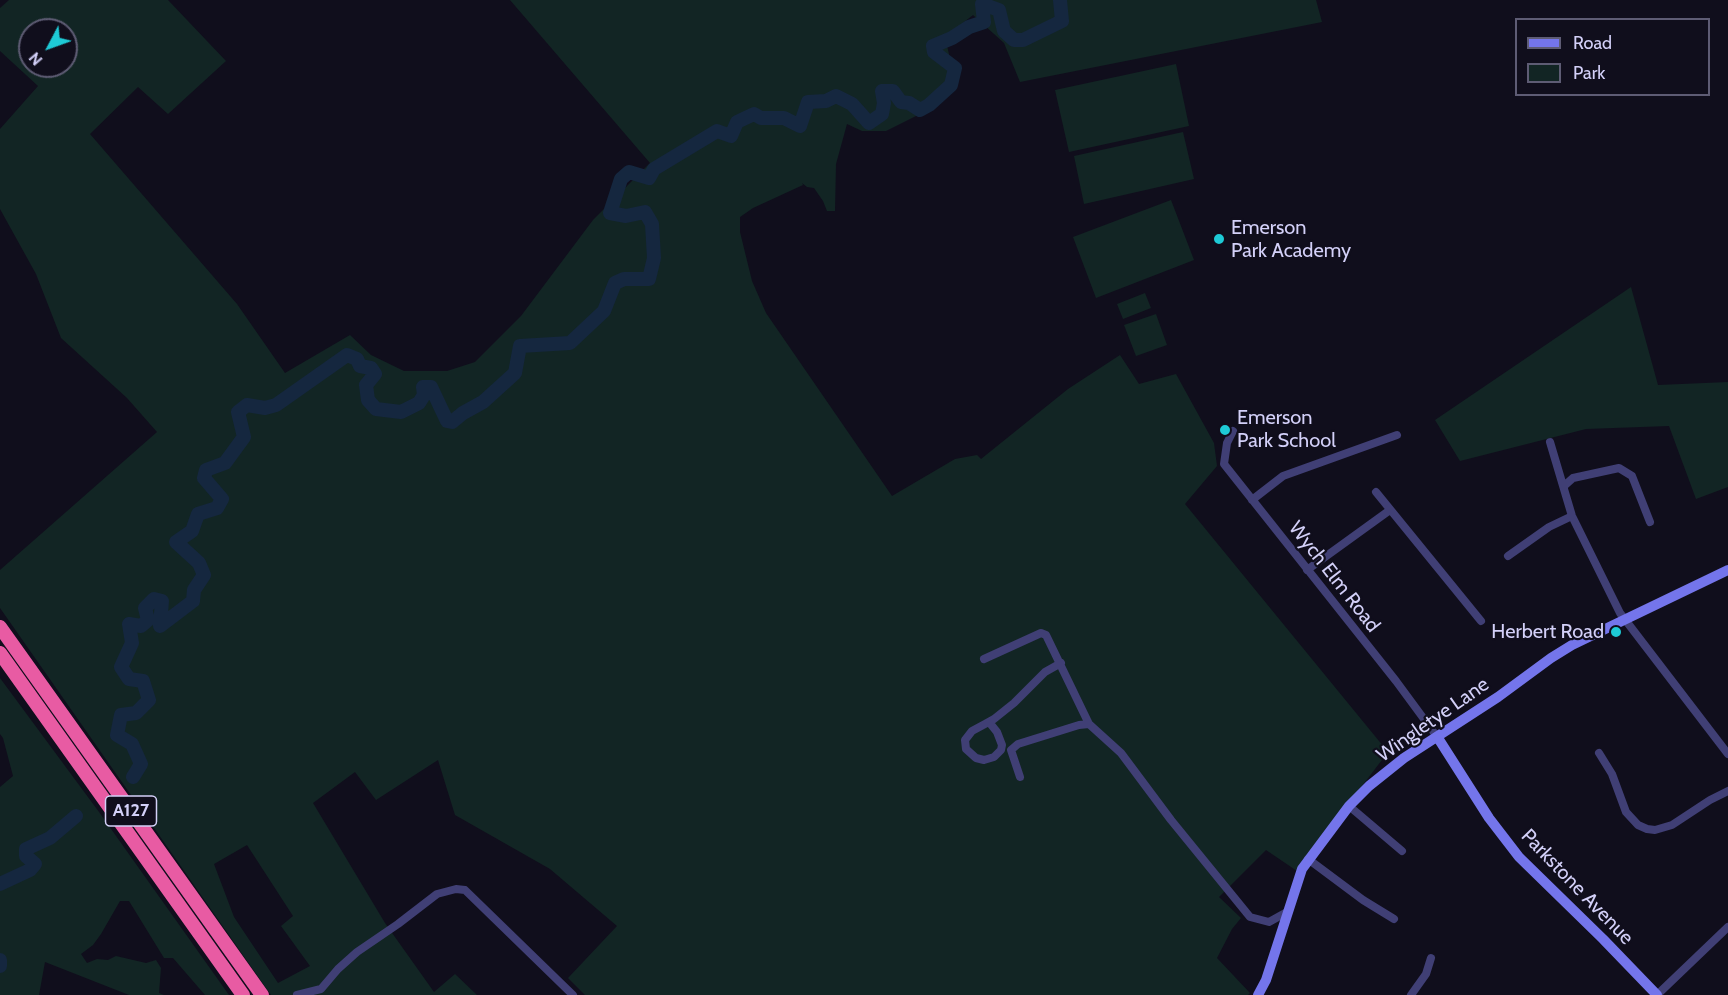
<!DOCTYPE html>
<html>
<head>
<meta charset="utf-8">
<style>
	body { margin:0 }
	#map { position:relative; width:1728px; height:995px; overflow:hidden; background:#100e1c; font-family:Cabin,sans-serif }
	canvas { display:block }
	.legend { position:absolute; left:1515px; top:18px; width:195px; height:78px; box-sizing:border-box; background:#100e1c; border:2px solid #5e5c74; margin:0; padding:8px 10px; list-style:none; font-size:18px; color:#d3d0f8 }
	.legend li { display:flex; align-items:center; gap:12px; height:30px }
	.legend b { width:30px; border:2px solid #5e5c74 }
	.north { position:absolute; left:18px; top:18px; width:60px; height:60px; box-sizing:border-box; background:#100e1c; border:2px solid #5e5c74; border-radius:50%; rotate:229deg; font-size:16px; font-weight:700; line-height:24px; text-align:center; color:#d3d0f8 }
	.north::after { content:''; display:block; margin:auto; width:21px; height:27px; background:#1ecad6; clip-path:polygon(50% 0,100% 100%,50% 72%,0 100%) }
</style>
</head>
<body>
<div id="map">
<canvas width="1728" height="995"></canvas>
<ul class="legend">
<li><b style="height:8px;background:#7475eb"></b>Road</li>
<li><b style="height:16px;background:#122524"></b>Park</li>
</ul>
<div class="north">N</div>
</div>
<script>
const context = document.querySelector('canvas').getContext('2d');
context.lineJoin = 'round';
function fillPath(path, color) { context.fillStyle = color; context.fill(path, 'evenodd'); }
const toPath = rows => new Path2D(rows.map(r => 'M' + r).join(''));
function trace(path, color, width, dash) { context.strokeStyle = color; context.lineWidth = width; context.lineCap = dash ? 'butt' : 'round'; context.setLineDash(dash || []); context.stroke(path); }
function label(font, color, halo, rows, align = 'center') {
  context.font = font + ' Cabin,sans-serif'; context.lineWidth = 4.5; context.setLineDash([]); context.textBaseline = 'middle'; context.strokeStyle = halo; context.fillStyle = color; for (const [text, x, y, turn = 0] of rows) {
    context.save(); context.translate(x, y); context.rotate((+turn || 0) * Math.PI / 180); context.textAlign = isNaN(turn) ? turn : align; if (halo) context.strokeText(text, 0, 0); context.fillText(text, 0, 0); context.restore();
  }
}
const green = toPath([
	[9,0,168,0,226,61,168,114,138,87,90,134,237,304,285,373,350,335,371,355,404,371,447,371,475,362,521,316,593,220,650,163,510,0,1316,0,1322,22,1020,82,1004,43,973,15,945,37,952,67,945,91,928,110,886,131,862,131,847,124,836,164,835,211,827,211,823,201,814,188,807,187,802,183,803,185,753,208,740,217,740,232,752,281,766,313,892,496,955,459,977,455,981,459,1068,389,1120,355,1139,384,1176,374,1214,443,1217,466,1185,504,1388,752,1297,871,1266,850,1219,897,1241,918,1232,929,1217,958,1250,993,1248,995,585,995,568,978,617,926,550,869,455,815,438,760,376,800,355,772,313,803,385,923,434,992,455,974,477,995,271,995,0,608,0,570,157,432,127,398,61,338,36,274,0,209,0,129,38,86,0,51,0,8],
	[30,30,66,30,66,66,30,66],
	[247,845,293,916,281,926,310,966,278,983,234,917,214,864],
	[1176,64,1189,126,1069,152,1055,90],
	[1183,132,1194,179,1084,204,1074,156],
	[1171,200,1194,260,1096,298,1073,237],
	[1631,287,1658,385,1728,382,1728,487,1696,499,1669,426,1586,429,1460,461,1435,420],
	[1145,293,1151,308,1123,319,1117,304],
	[1156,314,1167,345,1136,356,1124,325],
	[0,678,99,812,229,995,205,995,173,958,164,958,129,901,120,901,101,934,93,945,81,954,87,963,97,959,108,960,116,956,146,963,156,960,161,968,159,993,164,995,129,995,45,962,39,995,0,995,0,787,13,776,3,738,0,734]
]);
const river = toPath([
	[133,777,141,764,132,744,117,735,121,715,136,713,149,700,143,681,129,679,121,667,132,643,129,624,141,626,148,620,145,608,154,599,162,601,160,626,193,601,194,590,204,575,199,563,176,542,192,531,198,514,217,508,222,499,204,478,206,470,225,463,244,437,238,412,247,405,265,408,276,405,347,355,357,359,360,366,371,368,375,374,366,385,368,400,376,409,401,412,419,403,424,395,423,387,431,387,447,421,452,422,463,413,483,402,515,373,520,346,570,343,604,311,615,283,624,279,649,279,654,258,652,224,645,212,626,216,610,213,621,179,629,172,649,178,654,169,717,131,731,136,737,122,754,114,761,118,784,118,800,126,808,102,826,101,836,96,852,104,869,123,882,114,884,103,882,91,893,91,901,102,909,103,920,110,929,105,951,85,955,68,934,52,933,46,952,38,969,27,984,22,982,4,999,10,1004,31,1014,40,1023,40,1062,21,1060,0],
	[0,884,30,870,35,864,26,856,26,849,50,838,76,816],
	[0,960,0,966]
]);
const street = toPath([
	[1233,431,1227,443,1224,464,1396,681,1438,738],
	[1550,442,1572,516,1620,613,1728,754],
	[1564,486,1573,478,1619,468,1632,476,1650,522],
	[1376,492,1481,621],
	[1252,500,1283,476,1397,435],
	[1508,556,1549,527,1572,516],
	[1307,570,1390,510],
	[984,659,1041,633,1046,635,1089,724],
	[989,722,997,732,1002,745,1001,750,994,757,984,760,976,758,966,749,965,740,972,731,985,724,994,719,1014,703,1045,672,1061,663],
	[1599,753,1612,774,1626,812,1638,825,1647,829,1655,830,1672,825,1710,800,1728,791],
	[1020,777,1011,750,1018,744,1079,725,1089,724,1121,753,1171,820,1250,917,1269,922,1287,912],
	[1349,806,1402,851],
	[1308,859,1363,900,1394,919],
	[297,995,321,989,338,969,357,952,398,924,437,894,456,889,465,890,573,995],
	[1411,995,1426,974,1431,958],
	[1657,995,1728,927]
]);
const secondary = toPath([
	[1438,738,1489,818,1519,857,1603,939,1657,995],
	[1258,995,1266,980,1302,869,1349,806,1369,786,1404,758,1498,697,1551,658,1572,645,1728,570]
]);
const highway = toPath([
	[0,627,262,995],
	[0,653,243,995]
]);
const markers = [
	[1219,239,6,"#1ecad6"],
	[1225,430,6,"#1ecad6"],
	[1616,632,6,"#1ecad6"]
];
const shields = [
	[131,811,51]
];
const shieldNames = [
	["A127",131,811]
];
const poiNames = [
	["Emerson",1231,228],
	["Park Academy",1231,251],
	["Emerson",1237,418],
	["Park School",1237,441],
	["Herbert Road",1604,632,"right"]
];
const streetNames = [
	["Wych Elm Road",1334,577,52],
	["Wingletye Lane",1433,720,-35],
	["Parkstone Avenue",1577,887,46]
];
fillPath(green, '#122524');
trace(river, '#15273f', 14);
trace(street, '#403f75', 8);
trace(secondary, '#7475eb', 10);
trace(highway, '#e85ba3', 14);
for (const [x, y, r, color] of markers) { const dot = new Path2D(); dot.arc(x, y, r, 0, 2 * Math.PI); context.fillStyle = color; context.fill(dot); trace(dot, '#100e1c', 2); }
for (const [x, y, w] of shields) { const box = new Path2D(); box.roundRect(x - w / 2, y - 15, w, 30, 4.5); context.fillStyle = '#100e1c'; context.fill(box); trace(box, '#d3d0f8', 1.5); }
label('bold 18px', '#d3d0f8', null, shieldNames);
label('20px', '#d3d0f8', '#100e1c', poiNames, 'left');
label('20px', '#d3d0f8', '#100e1c', streetNames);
</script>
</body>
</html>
